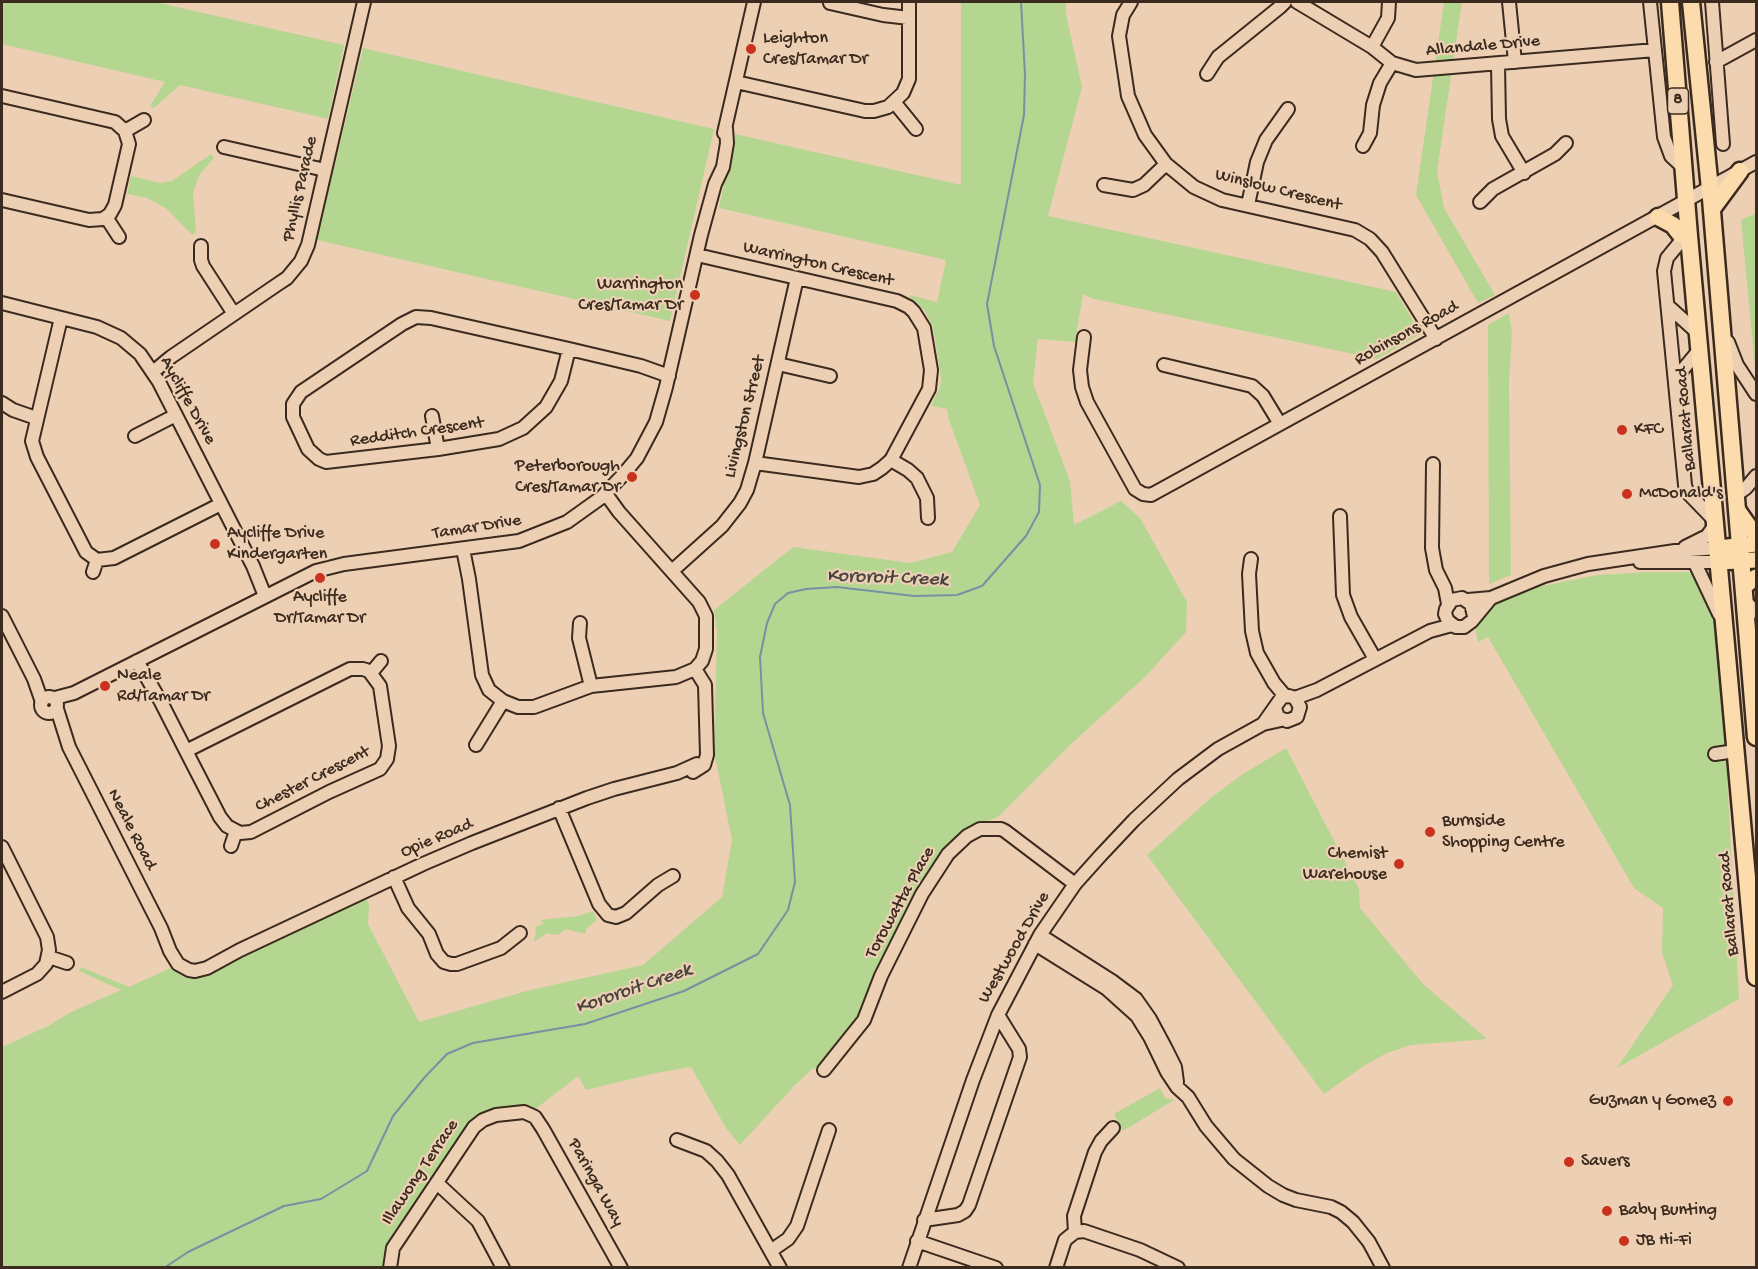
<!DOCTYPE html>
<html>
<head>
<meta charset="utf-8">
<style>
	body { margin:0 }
	#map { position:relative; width:1758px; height:1269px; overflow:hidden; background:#edd0b4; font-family:"Gochi Hand",sans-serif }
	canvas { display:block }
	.frame { position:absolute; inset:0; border:3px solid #3b2a1e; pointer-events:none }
</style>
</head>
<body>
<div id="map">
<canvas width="1758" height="1269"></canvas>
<div class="frame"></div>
</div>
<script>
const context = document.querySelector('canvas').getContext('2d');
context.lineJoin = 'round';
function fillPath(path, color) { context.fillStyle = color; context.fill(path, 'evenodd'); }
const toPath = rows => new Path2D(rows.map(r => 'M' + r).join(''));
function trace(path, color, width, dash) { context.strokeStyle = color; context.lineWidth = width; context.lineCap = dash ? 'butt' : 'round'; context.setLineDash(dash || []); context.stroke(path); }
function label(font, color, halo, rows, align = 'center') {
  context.font = font + ' "Gochi Hand",sans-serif'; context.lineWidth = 4.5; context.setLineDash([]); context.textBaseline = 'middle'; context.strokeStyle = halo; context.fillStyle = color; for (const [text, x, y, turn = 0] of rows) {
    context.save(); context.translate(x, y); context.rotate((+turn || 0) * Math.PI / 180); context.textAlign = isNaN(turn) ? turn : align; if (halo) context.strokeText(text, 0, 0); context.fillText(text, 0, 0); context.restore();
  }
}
const green = toPath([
	[2,2,155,2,344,45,328,119,180,85,154,108,150,106,165,82,2,44],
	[961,2,1066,2,1066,14,1082,87,1048,216,1396,292,1418,329,1417,336,1377,359,1094,299,1083,294,1075,342,1038,339,1033,383,1070,481,1074,525,1121,501,1140,518,1187,602,1186,632,1146,676,1070,745,998,817,974,826,953,840,929,875,858,1024,818,1071,813,1068,794,1086,740,1145,726,1128,691,1067,656,1073,586,1090,578,1076,533,1111,528,1107,485,1114,397,1232,383,1259,385,1267,2,1267,2,1047,50,1025,69,1013,121,990,79,971,81,967,129,987,175,966,185,972,365,896,369,904,368,924,419,1022,530,990,643,965,722,897,732,840,714,751,717,631,714,610,793,547,910,563,952,552,980,505,949,420,947,409,931,406,940,387,941,378,933,327,925,311,910,297,910,295,937,302,946,260,719,208,735,134,961,185],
	[1444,2,1462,2,1437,171,1444,208,1495,295,1478,303,1416,195],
	[363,48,714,129,670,321,317,240],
	[211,154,214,158,200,174,193,192,196,232,192,235,167,209,147,198,127,194,131,176,160,183,172,181],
	[1756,213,1756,366,1755,367,1741,220],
	[1509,313,1512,332,1509,382,1511,575,1489,584,1488,325],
	[1648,572,1692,572,1699,577,1719,625,1739,999,1617,1068,1673,985,1662,953,1663,908,1634,888,1488,637,1478,642,1475,625,1488,606,1532,588,1597,575],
	[1286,748,1359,889,1360,908,1423,984,1487,1039,1411,1045,1387,1053,1365,1065,1324,1094,1147,855,1213,796,1243,774],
	[593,911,597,920,586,929,586,934,565,929,560,934,554,935,547,933,534,942,536,932,535,927,543,924,541,920,578,916],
	[1160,1088,1165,1098,1174,1100,1123,1131,1114,1114]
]);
const stream = toPath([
	[164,1268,188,1252,284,1206,321,1199,367,1171,393,1116,424,1078,447,1054,473,1043,585,1024,684,991,758,954,788,910,795,882,790,805,763,713,760,657,767,623,775,604,788,593,806,589,837,587,914,596,957,595,982,586,1026,536,1039,512,1040,485,994,346,987,304,1024,115,1025,74,1021,2]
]);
const minor = toPath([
	[1131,2,1123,15,1119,36,1128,96,1145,135,1166,164,1194,187,1222,200,1355,230,1370,239,1382,252,1436,339],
	[1297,2,1372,47,1392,63,1416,70,1655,50],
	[1509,2,1515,62],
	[1650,2,1664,137,1671,156,1684,168],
	[1712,2,1723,144],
	[830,3,883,15,909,18],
	[1372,47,1388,18,1389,2],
	[1716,62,1756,40],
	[1498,65,1499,119,1502,136,1524,173],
	[1207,74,1218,57,1280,7,1285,2],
	[736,82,865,111,874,111,888,107,903,93,909,79,909,2],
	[2,96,115,122,125,131,129,144,115,205,110,214,103,219,89,220,2,200],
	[895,103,916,129],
	[125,131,144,120],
	[724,133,754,2],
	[1363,146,1370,133,1373,105,1380,83,1392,63],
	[224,147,325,170],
	[1104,185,1133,190,1144,185,1166,164],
	[1480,202,1493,189,1555,154,1566,143],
	[1248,205,1257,162,1266,140,1288,109],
	[106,217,119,237],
	[1689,236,1681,241,1667,258,1664,271,1685,485,1687,492,1715,521],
	[201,246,201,260,203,266,234,314],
	[697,255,897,301,909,307,914,312,924,328,931,370,929,389,891,460,882,468,873,474,859,477,755,463],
	[2,303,97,327,121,338,140,354,159,382,253,566,265,596],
	[1668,306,1699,334],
	[61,318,32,441,37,457,86,552,97,560,114,558,221,504],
	[1084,337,1080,370,1082,387,1087,402,1135,489,1143,494,1151,495,1756,162],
	[1728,342,1737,365,1756,394],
	[569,349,561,381,546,407,523,428,499,439,438,449,326,462,319,459,308,449,293,417,293,404,301,392,402,324,416,317,431,318,569,349,641,366,669,376],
	[778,364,830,376],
	[1164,365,1252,386,1263,396,1280,424],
	[153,372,171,357,278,284,287,278,301,261,308,245,364,2],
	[1675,379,1700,349],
	[2,403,13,410,36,418],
	[432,416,438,449],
	[135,436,176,415],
	[891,460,908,470,917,478,927,498,928,518],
	[1433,464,1432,548,1436,570,1445,588,1448,604],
	[606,494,619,512,699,602,706,616,706,649,702,661,695,669,705,685,707,755,704,765,693,772],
	[1736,495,1746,488,1756,476],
	[1340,516,1343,595,1351,617,1375,659],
	[1685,547,1707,536,1715,525],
	[463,549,469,579,482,675,489,690,503,701,518,707,534,707,591,686,676,677,695,669],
	[1251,559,1249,574,1252,631,1257,653,1274,683,1285,696],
	[1694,561,1719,614],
	[1640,562,1719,562],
	[672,571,722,526,740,503,747,490,755,463,797,278],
	[93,572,97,560],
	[1468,600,1491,598,1544,576,1588,564,1675,551,1718,548],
	[1745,601,1756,612],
	[2,616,34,679,42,702],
	[1474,616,1471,604,1462,598,1452,600,1446,609,1445,614,1448,621,1456,627,1464,627,1472,621,1491,598],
	[580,623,579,638,591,686],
	[137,661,161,702,186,751,220,817,227,826,240,833,251,832,329,792,380,769,387,759,389,746,380,686,369,671,363,669,350,669,186,751],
	[371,673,381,661],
	'41 705a8 8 0 1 1 16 0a8 8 0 1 1-16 0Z',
	[55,698,74,693,316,571,344,564,519,541,567,522,602,497,622,476,637,458,656,422,666,387,701,235,715,184,723,167,727,143,726,128],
	[1295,698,1317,690,1430,631,1452,625],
	[57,709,69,747,161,928,170,951,178,964,189,970,195,971,207,968,240,950,423,864,472,843,587,798,614,789,677,773,697,764],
	[1263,724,1282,697,1289,696,1295,698,1300,707,1297,717,1287,721,1278,717,1275,708],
	[476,745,503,701],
	[1715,754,1735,751],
	[559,808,599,904,608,915,616,917,626,913,658,885,673,876],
	[231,846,236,831],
	[2,847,47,937,49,950,46,964,37,974,2,992],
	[394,877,408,908,429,934,437,954,444,962,451,964,457,964,501,948,520,933],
	[1040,935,1112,981,1136,999,1150,1019,1165,1047,1175,1067,1177,1082],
	[1035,944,1107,989,1137,1016,1150,1037,1167,1072,1177,1087,1188,1097,1206,1126,1234,1159,1268,1186,1283,1195,1296,1200,1331,1207,1341,1212,1353,1222,1369,1242,1383,1268],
	[49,957,67,963],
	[824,1070,864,1020,881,976,922,894,948,854,967,836,980,829,1001,829,1005,831,1075,884],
	[677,1140,706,1151,717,1161,728,1175,780,1268],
	[437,1183,478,1221,503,1268],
	[924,1220,958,1215,965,1211,969,1205,1020,1057,1019,1049,998,1015],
	[1075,1232,1084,1231,1140,1250,1178,1268],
	[917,1241,996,1268],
	[772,1250,788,1239,797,1226,829,1130],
	[390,1268,393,1248,474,1127,483,1120,496,1115,524,1112,535,1117,543,1129,621,1268],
	[909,1268,973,1080,998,1015,1040,935,1075,884,1101,855,1134,820,1178,779,1218,749,1263,724,1281,720],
	[1056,1268,1065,1240,1075,1232,1074,1216,1095,1152,1101,1141,1113,1128]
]);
const major = toPath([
	[1737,509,1756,536],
	[1718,548,1756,544],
	[1719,562,1756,560],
	[1744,587,1756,577]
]);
const highway = toPath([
	[1670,2,1689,236,1756,977],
	[1691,2,1711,199,1756,737],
	[1712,209,1740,171],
	[1658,217,1673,225,1680,234,1689,236]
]);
const markers = [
	[751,49,6,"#c8321e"],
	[695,295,6,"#c8321e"],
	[1622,430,6,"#c8321e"],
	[632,477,6,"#c8321e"],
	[1627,494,6,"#c8321e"],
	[215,544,6,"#c8321e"],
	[320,578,6,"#c8321e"],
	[105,686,6,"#c8321e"],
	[1430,832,6,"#c8321e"],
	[1399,864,6,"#c8321e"],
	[1728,1101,6,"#c8321e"],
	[1569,1162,6,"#c8321e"],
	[1607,1211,6,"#c8321e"],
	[1624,1241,6,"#c8321e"]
];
const shields = [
	[1678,101,21]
];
const shieldNames = [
	["8",1678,101]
];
const poiNames = [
	["Leighton",763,39],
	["Cres/Tamar Dr",763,60],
	["Warrington",683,285,"right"],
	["Cres/Tamar Dr",683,306,"right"],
	["KFC",1634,430],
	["Peterborough",620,467,"right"],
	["Cres/Tamar Dr",620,488,"right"],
	["McDonald's",1639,494],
	["Aycliffe Drive",227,534],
	["Kindergarten",227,555],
	["Aycliffe",320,598,"center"],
	["Dr/Tamar Dr",320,619,"center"],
	["Neale",117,676],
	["Rd/Tamar Dr",117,697],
	["Burnside",1442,822],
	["Shopping Centre",1442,843],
	["Chemist",1387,854,"right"],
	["Warehouse",1387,875,"right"],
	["Guzman y Gomez",1716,1101,"right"],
	["Savers",1581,1162],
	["Baby Bunting",1619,1211],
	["JB Hi-Fi",1636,1241]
];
const streetNames = [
	["Allandale Drive",1483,47,-5],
	["Phyllis Parade",301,189,-77],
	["Winslow Crescent",1278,191,14],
	["Warrington Crescent",818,265,13],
	["Robinsons Road",1407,334,-29],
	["Aycliffe Drive",187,401,61],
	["Livingston Street",746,417,-76],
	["Ballarat Road",1687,419,-95],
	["Redditch Crescent",417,433,-8],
	["Tamar Drive",477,528,-9],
	["Chester Crescent",313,780,-27],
	["Neale Road",131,830,63],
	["Opie Road",437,839,-23],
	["Torowatta Place",901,903,-61],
	["Ballarat Road",1730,904,-95],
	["Westwood Drive",1015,948,-60],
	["Illawong Terrace",421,1173,-56],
	["Paringa Way",595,1183,61]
];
const waterNames = [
	["Kororoit Creek",887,579,2],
	["Kororoit Creek",634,990,-19]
];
fillPath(green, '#b4d691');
trace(stream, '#7691a4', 2);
trace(minor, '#3b2a1e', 16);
trace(major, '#3b2a1e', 20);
trace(highway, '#3b2a1e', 21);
trace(minor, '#edd0b4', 12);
trace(major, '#fcdcac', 15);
trace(highway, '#fcdcac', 16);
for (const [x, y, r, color] of markers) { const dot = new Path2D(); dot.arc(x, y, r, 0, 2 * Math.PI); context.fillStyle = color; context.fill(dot); trace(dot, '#edd0b4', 2); }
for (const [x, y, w] of shields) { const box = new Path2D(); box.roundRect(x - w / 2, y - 13, w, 26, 4.5); context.fillStyle = '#edd0b4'; context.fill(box); trace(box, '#3b2a1e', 1.5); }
label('bold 16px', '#3b2a1e', null, shieldNames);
label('18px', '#3b2a1e', '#edd0b4', poiNames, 'left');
label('18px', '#3b2a1e', '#edd0b4', streetNames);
label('italic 20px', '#4a4440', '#edd0b4', waterNames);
</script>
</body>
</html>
